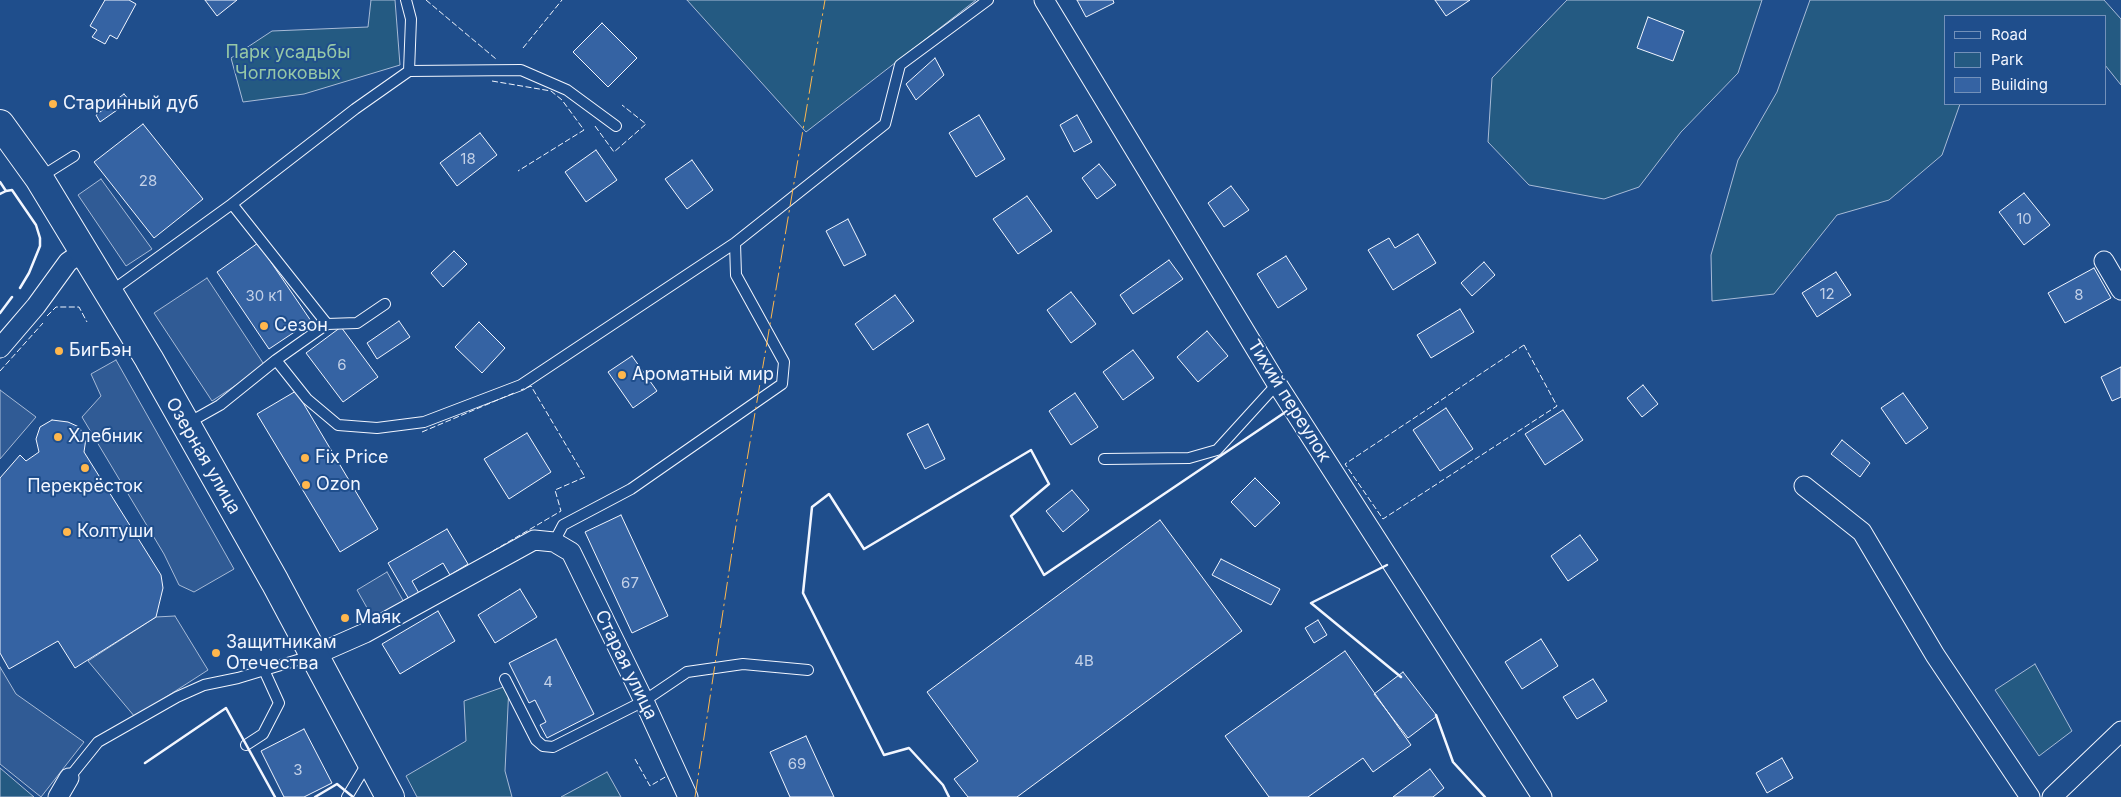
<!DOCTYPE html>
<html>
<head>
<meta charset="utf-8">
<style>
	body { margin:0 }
	#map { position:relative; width:2121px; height:797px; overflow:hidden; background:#1f4e8c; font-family:Inter,sans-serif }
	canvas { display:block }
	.legend { position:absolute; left:1944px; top:15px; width:162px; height:90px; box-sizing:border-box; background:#1f4e8c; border:1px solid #7391ba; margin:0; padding:6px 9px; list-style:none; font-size:15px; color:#f2f6ff }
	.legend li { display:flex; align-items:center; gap:10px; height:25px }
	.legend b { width:25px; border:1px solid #7391ba }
</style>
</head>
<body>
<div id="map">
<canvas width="2121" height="797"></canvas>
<ul class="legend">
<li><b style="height:6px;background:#1f4e8c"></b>Road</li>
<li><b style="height:14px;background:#245a82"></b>Park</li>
<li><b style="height:14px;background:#3563a3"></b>Building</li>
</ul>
</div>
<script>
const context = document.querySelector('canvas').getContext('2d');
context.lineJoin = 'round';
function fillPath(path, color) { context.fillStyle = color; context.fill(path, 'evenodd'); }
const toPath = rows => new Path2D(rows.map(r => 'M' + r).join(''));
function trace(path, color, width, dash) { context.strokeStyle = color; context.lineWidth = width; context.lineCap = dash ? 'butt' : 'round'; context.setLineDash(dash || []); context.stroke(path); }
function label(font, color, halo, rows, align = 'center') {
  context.font = font + ' Inter,sans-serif'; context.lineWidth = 4; context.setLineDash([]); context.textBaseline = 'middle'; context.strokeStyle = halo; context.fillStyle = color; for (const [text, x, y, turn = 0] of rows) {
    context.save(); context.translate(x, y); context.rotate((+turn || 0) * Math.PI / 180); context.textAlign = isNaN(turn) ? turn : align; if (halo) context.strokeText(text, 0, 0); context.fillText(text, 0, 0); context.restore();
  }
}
const green = toPath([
	[371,0,395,0,400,65,304,94,243,102,231,58,272,31,368,27,371,0],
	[687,0,976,0,806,132,687,0],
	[1567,0,1762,0,1738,73,1681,132,1639,187,1604,199,1529,185,1488,142,1492,78,1567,0],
	[1810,0,2104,0,2121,19,2121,85,2105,65,2105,16,1945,16,1945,104,1960,104,1942,155,1889,200,1837,215,1774,294,1712,301,1711,255,1738,160,1777,92,1810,0],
	[2035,664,2072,731,2039,756,1995,690,2035,664],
	[509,685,505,771,512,797,417,797,406,776,466,741,464,701,509,685],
	[0,768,34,797,0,797,0,768],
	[607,772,621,797,561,797,607,772]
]);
const parking = toPath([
	[101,179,152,249,126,266,78,195,101,179],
	[207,278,265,366,212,401,154,313,207,278],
	[116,360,234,569,194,592,179,585,164,554,82,417,101,396,91,374,116,360],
	[0,390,36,417,0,459,0,390],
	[387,572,405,604,375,622,357,590,387,572],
	[175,616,208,670,135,717,88,661,156,617,175,616],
	[0,667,16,694,84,742,41,797,0,764,0,667]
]);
const building = toPath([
	[105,0,129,0,136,4,117,39,110,35,105,44,92,37,97,30,90,26,105,0],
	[205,0,237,0,217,16,205,0],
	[1077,0,1113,0,1114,3,1086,17,1077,0],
	[1435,0,1470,0,1446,16,1435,0],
	[1648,17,1684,31,1673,61,1637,48,1648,17],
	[602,23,637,58,608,87,573,52,602,23],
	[935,58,944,75,916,100,906,84,935,58],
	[124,94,130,101,100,122,96,115,124,94],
	[979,115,1005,159,976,177,949,133,979,115],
	[1077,115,1092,142,1074,152,1060,125,1077,115],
	[143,124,203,199,154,238,94,162,143,124],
	[480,133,497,155,457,186,440,163,480,133],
	[596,150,617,180,586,202,565,172,596,150],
	[692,160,713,190,687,209,665,179,692,160],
	[1099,164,1116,185,1097,199,1082,178,1099,164],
	[1231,186,1249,210,1224,227,1208,203,1231,186],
	[2024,193,2050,225,2024,245,1999,212,2024,193],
	[1027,196,1052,231,1018,254,993,219,1027,196],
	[848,219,866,255,844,266,826,231,848,219],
	[1418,234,1436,263,1393,290,1368,250,1389,238,1395,248,1418,234],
	[258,243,311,321,269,349,217,272,258,243],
	[454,251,467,264,443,287,431,273,454,251],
	[1286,256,1307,289,1278,308,1257,274,1286,256],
	[1169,260,1183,279,1133,314,1120,295,1169,260],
	[1484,262,1495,275,1472,296,1461,283,1484,262],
	[2094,268,2111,298,2065,323,2048,293,2094,268],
	[1836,272,1851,295,1817,317,1802,293,1836,272],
	[1071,292,1096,324,1071,343,1047,310,1071,292],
	[895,295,914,321,873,350,855,324,895,295],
	[1460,309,1474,332,1431,358,1417,335,1460,309],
	[399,321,410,337,377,359,367,343,399,321],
	[479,322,505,348,482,373,455,347,479,322],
	[341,327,378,377,343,402,306,353,341,327],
	[1207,331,1228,356,1198,382,1177,357,1207,331],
	[1133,350,1154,378,1123,400,1103,372,1133,350],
	[632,356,657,391,633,408,608,372,632,356],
	[2121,367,2121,397,2112,401,2101,377,2121,367],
	[1643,385,1658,404,1642,417,1627,398,1643,385],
	[296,391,378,529,340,552,257,414,296,391],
	[1075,393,1098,427,1071,445,1049,411,1075,393],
	[1903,393,1928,428,1906,444,1881,408,1903,393],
	[1446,408,1473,449,1440,471,1413,430,1446,408],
	[1563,410,1583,440,1545,465,1525,434,1563,410],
	[52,420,68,422,79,427,86,438,84,452,161,575,163,588,156,617,75,668,58,641,9,669,0,653,0,478,20,455,26,461,39,452,36,439,40,427,52,420],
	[928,424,945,459,925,469,907,434,928,424],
	[527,433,551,472,509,499,484,459,527,433],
	[1842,440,1870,463,1860,477,1831,454,1842,440],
	[1255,478,1280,503,1255,527,1231,502,1255,478],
	[1072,490,1089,510,1063,532,1046,511,1072,490],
	[621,515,668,616,632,633,585,532,621,515],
	[1160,520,1242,631,1017,797,968,797,954,779,978,761,927,692,1160,520],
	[447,529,468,564,450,575,443,563,412,581,420,595,410,601,388,563,447,529],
	[1580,535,1598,560,1568,581,1551,556,1580,535],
	[1221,559,1280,589,1271,605,1212,575,1221,559],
	[520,589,537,617,495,643,478,615,520,589],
	[438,611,455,641,400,674,382,644,438,611],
	[1318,620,1327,635,1314,643,1305,628,1318,620],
	[556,639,594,714,547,738,540,725,546,722,535,700,529,703,509,663,556,639],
	[1541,639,1558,666,1522,689,1505,662,1541,639],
	[1345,651,1411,745,1373,772,1363,758,1308,797,1269,797,1225,736,1345,651],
	[1403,672,1437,716,1408,738,1374,694,1403,672],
	[1593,679,1607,701,1577,719,1563,697,1593,679],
	[304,729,332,783,304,797,284,797,261,751,304,729],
	[806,736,834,797,790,797,770,752,806,736],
	[1782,758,1793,778,1767,793,1756,773,1782,758],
	[1430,769,1444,788,1433,797,1393,797,1430,769]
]);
const service = toPath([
	[406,0,411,19,409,71],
	[39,178,74,156],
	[232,204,327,324],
	[110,292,232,204,355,109,409,71,521,70,567,90,616,126],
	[276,360,327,324,357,323,385,304],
	[188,423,220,405,276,360,307,399,338,425,377,428,424,422,521,385,735,243,885,124,900,65,988,0],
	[1104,459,1189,458,1217,450,1277,384],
	[554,542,563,525,631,489,782,384,784,362,736,275,735,243],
	[505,679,536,740,543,746,553,747,644,701,687,672,743,664,808,670],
	[246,745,263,734,279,703,264,670],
	[69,778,98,742,177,697,204,685,238,678,314,655],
	[347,797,368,762]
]);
const minor = toPath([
	[1044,0,1277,384,1542,797],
	[2104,261,2121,290],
	[0,348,36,306,68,262,84,251],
	[1804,486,1862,532,1935,655,2030,797],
	[315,655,365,633,534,540,554,542,571,552,644,701,688,797],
	[58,797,69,778],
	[2052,797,2121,731]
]);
const secondary = toPath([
	[0,124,39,178,149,359,275,582,390,797]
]);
const fence = toPath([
	[426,0,496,59],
	[523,48,562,0],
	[492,81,551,91,562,100,584,130,518,171],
	[595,126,614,152,646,124,622,105],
	[47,316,56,307,79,307,87,322],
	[1524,345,1557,406,1383,519,1345,464,1524,345],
	[0,371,43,323],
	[422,432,514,393],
	[493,551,561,511,555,490,585,477,531,386,521,390],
	[635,759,650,786,667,776]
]);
const wall = toPath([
	[0,182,6,191,0,194],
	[6,191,12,190,36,225,40,238,40,246,29,273,20,288],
	[0,313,12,297],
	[1387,565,1311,603,1401,677],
	[1436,715,1453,762,1485,797],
	[145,763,226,708,275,797],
	[315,797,337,784,353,797],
	[949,797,943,785,909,748,884,755,803,593,812,507,829,494,864,549,1031,450,1049,484,1011,516,1044,575,1287,411,1288,413]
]);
const power = toPath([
	[695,797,736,525,825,0]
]);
const markers = [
	[53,104,5,"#ffb74d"],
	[264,326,5,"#ffb74d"],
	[59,351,5,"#ffb74d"],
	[622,375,5,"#ffb74d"],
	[58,437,5,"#ffb74d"],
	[305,458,5,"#ffb74d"],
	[85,468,5,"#ffb74d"],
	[306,485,5,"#ffb74d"],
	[67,532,5,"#ffb74d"],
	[345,618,5,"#ffb74d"],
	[216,653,5,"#ffb74d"]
];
const numberNames = [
	["18",468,159],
	["28",148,181],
	["10",2024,219],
	["12",1827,294],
	["8",2079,295],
	["30 к1",264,296],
	["6",342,365],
	["67",630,583],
	["4В",1084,661],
	["4",548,682],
	["69",797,764],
	["3",298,770]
];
const parkNames = [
	["Парк усадьбы",288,53],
	["Чоглоковых",288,74]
];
const poiNames = [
	["Старинный дуб",63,104],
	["Сезон",274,326],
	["БигБэн",69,351],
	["Ароматный мир",632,375],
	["Хлебник",68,437],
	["Fix Price",315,458],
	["Ozon",316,485],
	["Перекрёсток",85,487,"center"],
	["Колтуши",77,532],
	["Маяк",355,618],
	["Защитникам",226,643],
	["Отечества",226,664]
];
const streetNames = [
	["Тихий переулок",1289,401,58],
	["Озерная улица",203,456,60],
	["Старая улица",626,665,64]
];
fillPath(green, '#245a82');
trace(green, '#a8bbd7', 1);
fillPath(parking, '#305b95');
trace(parking, '#a8bbd7', 1);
fillPath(building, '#3563a3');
trace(building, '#f2f6ff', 1);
trace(service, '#f2f6ff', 12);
trace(minor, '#f2f6ff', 21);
trace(secondary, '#f2f6ff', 30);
trace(service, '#1f4e8c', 10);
trace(minor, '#1f4e8c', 19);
trace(secondary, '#1f4e8c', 28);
trace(fence, '#f2f6ff', 1, [6, 2.5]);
trace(wall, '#f2f6ff', 2.5);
trace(power, '#ffb74d', 1, [18, 4, 2.5, 4]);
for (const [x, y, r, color] of markers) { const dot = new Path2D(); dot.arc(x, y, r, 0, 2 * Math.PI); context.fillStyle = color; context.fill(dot); trace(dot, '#1f4e8c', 2); }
label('15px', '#c3d1e8', null, numberNames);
label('18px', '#97c8a6', '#1f4e8c', parkNames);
label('18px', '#f2f6ff', '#1f4e8c', poiNames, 'left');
label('18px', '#f2f6ff', '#1f4e8c', streetNames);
</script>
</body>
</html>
